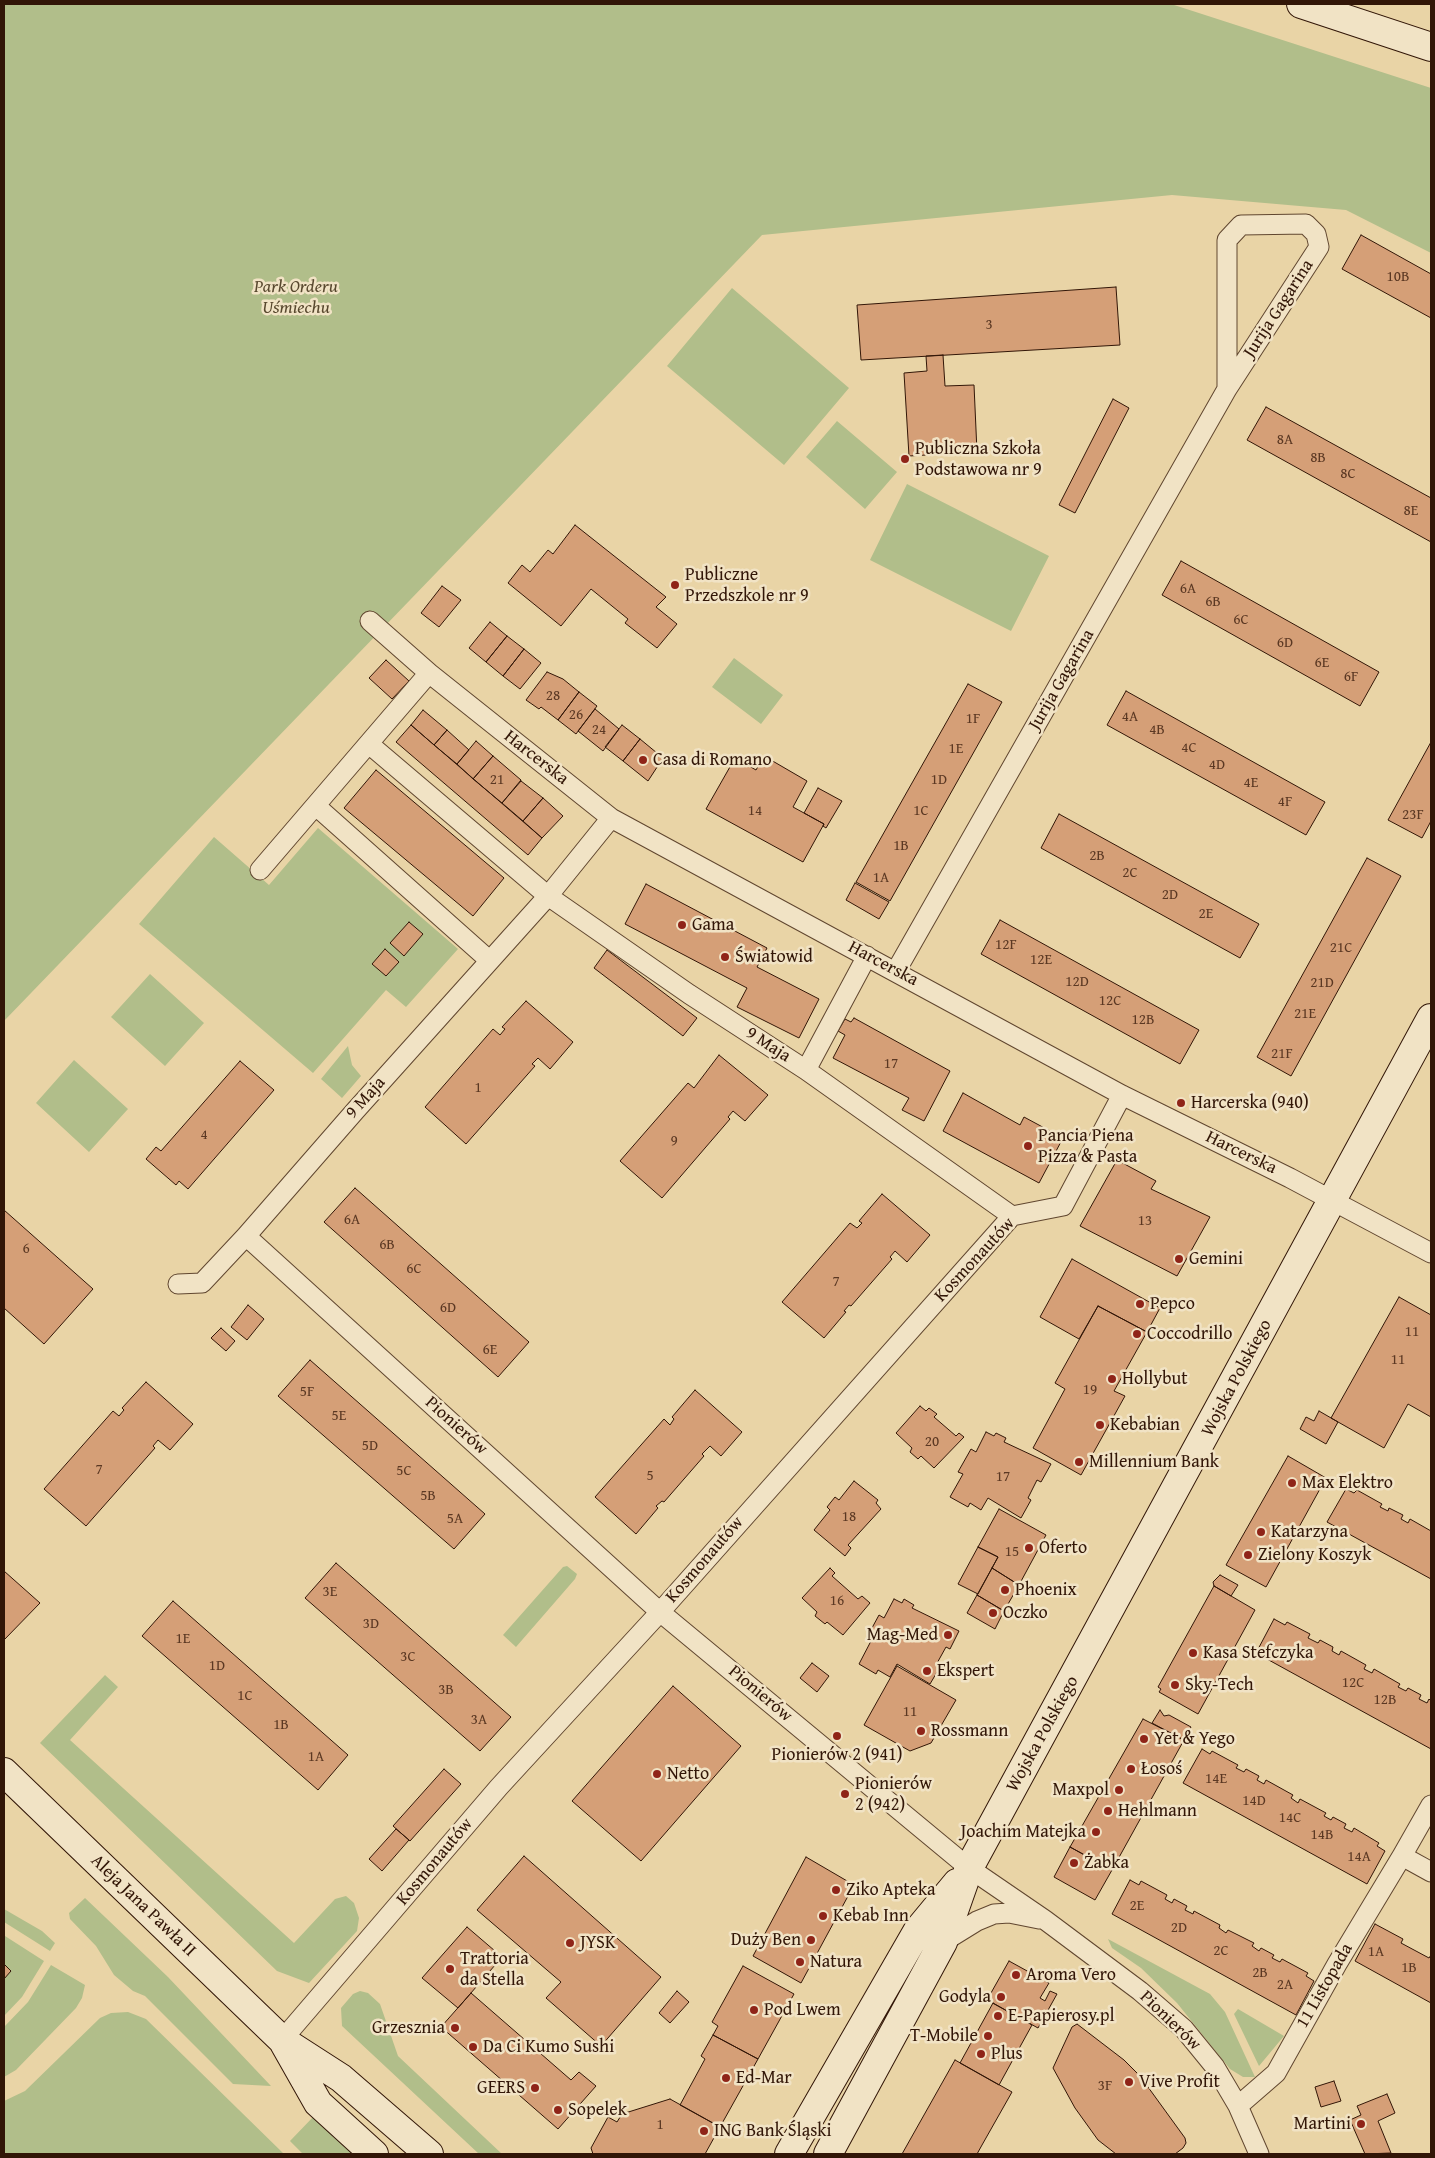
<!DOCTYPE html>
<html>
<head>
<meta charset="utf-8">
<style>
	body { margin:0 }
	#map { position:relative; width:1435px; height:2158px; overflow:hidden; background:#e9d4a6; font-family:"Gentium Book Plus",serif }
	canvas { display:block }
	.frame { position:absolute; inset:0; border:5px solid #321607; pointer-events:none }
</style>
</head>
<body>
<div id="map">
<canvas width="1435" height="2158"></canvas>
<div class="frame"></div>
</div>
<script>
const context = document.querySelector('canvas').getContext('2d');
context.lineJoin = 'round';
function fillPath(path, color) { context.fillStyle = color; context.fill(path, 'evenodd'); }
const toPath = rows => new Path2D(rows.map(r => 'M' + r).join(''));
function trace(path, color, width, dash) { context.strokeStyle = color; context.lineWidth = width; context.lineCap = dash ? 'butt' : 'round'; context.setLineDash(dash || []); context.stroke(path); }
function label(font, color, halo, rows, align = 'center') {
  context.font = font + ' "Gentium Book Plus",serif'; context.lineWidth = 5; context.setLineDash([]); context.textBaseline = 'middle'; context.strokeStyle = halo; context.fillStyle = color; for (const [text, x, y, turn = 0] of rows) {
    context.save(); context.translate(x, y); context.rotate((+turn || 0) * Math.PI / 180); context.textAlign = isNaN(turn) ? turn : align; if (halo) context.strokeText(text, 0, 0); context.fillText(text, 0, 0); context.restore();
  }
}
const green = toPath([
	[4,4,1171,4,1431,88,1431,253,1346,210,1172,195,762,235,4,1021],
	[732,288,849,388,784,465,667,366],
	[837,421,897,472,865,509,806,457],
	[907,484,1049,556,1011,631,870,560],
	[734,658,783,695,761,724,712,687],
	[318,828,458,949,406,1007,386,990,313,1073,139,924,214,837,269,885],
	[150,974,204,1023,165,1066,111,1017],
	[348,1046,352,1065,361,1076,342,1098,321,1079],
	[74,1060,128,1109,89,1152,36,1103],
	[567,1566,577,1574,575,1579,516,1647,503,1635,563,1567],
	[105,1675,118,1687,70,1740,294,1943,335,1899,346,1896,354,1903,359,1918,357,1931,309,1983,277,1971,40,1743],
	[85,1898,168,1977,271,2086,233,2084,145,1996,133,1991,114,1975,96,1946,70,1919,69,1913],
	[4,1909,42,1931,55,1943,50,1951,4,1922],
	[5,1936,44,1961,22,1997,4,2016,4,1979,11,1971,4,1964],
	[1108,1939,1210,1994,1225,2012,1255,2077,1243,2077,1230,2069,1177,2003,1141,1968,1112,1948],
	[51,1965,85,1985,82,1998,76,2008,16,2070,4,2077,4,2027,28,2002],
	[360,1991,368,1993,380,2004,398,2056,502,2154,479,2154,342,2026,341,2008,353,1994],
	[1238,2009,1284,2036,1259,2066,1234,2014],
	[128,2012,146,2019,284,2154,4,2154,4,2101,25,2091,100,2018,111,2013],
	[315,2115,354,2154,303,2154,290,2141]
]);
const building = toPath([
	[1361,235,1431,274,1431,318,1342,269,1361,235],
	[1116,287,1120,345,861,360,857,305,1116,287],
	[943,355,945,386,974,385,977,452,909,456,904,373,927,371,926,356,943,355],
	[1113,399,1129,408,1075,513,1059,505,1113,399],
	[1266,407,1431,498,1431,542,1247,440,1266,407],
	[575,525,666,597,656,607,677,624,657,648,625,623,628,619,591,589,561,626,508,583,522,565,530,572,548,550,553,554,575,525],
	[1181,561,1379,672,1360,706,1162,595,1181,561],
	[442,586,461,600,439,627,421,613,442,586],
	[490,622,507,636,486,662,469,648,490,622],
	[507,636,524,649,503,676,486,662,507,636],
	[524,649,541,663,520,689,503,676,524,649],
	[386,660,409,681,392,699,369,678,386,660],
	[547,672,563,679,579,692,558,720,541,707,539,709,526,700,547,672],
	[968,684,1002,702,890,901,856,882,968,684],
	[1126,691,1325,802,1306,835,1107,725,1126,691],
	[579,692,597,706,576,734,558,720,579,692],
	[595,709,619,729,603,751,578,731,595,709],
	[423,710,447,730,434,745,411,725,423,710],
	[411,725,542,838,528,855,396,742,411,725],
	[622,725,640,739,623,761,605,747,622,725],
	[447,730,469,750,457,764,434,745,447,730],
	[640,739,663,758,648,781,623,761,640,739],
	[476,741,493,756,473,779,457,764,476,741],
	[1431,742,1431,821,1422,838,1388,820,1431,742],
	[493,756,521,780,502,803,473,779,493,756],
	[764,756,807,781,793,807,824,824,803,862,706,809,735,758,756,770,764,756],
	[376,770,504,878,473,916,344,808,376,770],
	[521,781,543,798,523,821,502,803,521,781],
	[818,788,842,801,826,828,823,826,824,824,804,813,818,788],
	[543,798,563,816,542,838,523,821,543,798],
	[1059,814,1259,924,1240,958,1041,848,1059,814],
	[1367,858,1401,876,1291,1076,1257,1057,1367,858],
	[855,883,889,902,879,919,846,900,855,883],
	[646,884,767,948,757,967,819,999,799,1038,737,1007,747,988,625,924,646,884],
	[1000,920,1199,1030,1180,1064,981,954,1000,920],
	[409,922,423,934,404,956,390,943,409,922],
	[385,949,399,962,386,976,372,964,385,949],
	[607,950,697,1018,683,1036,594,968,607,950],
	[526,1001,573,1042,550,1069,538,1058,532,1064,535,1066,466,1144,425,1107,493,1029,500,1035,505,1029,502,1027,526,1001],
	[854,1018,950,1071,924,1121,902,1110,909,1098,833,1058,845,1035,838,1031,845,1019,851,1022,854,1018],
	[719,1055,768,1095,745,1121,733,1111,728,1117,730,1119,662,1198,620,1161,688,1083,694,1088,719,1055],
	[240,1061,274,1090,188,1189,179,1181,176,1185,146,1159,156,1147,161,1151,240,1061],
	[963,1093,1020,1125,1024,1117,1063,1138,1039,1183,943,1131,963,1093],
	[1117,1160,1156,1181,1151,1189,1210,1217,1177,1276,1080,1226,1117,1160],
	[355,1188,529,1342,498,1377,324,1222,355,1188],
	[882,1194,930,1235,907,1262,895,1251,890,1257,892,1259,851,1306,849,1305,844,1311,846,1312,824,1338,782,1302,850,1223,857,1228,862,1223,859,1221,882,1194],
	[4,1210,93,1289,44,1344,4,1308,4,1210],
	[1072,1259,1160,1308,1147,1332,1098,1306,1079,1339,1040,1317,1072,1259],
	[1399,1297,1431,1315,1431,1417,1408,1404,1384,1448,1331,1418,1399,1297],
	[248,1305,264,1319,247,1340,231,1327,248,1305],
	[1098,1306,1147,1332,1114,1391,1125,1396,1081,1475,1033,1448,1065,1389,1055,1383,1098,1306],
	[221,1328,235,1341,226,1351,211,1338,221,1328],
	[310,1360,485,1514,454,1549,278,1396,310,1360],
	[146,1382,193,1424,170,1450,158,1440,153,1446,155,1448,86,1526,44,1489,113,1411,119,1416,124,1410,122,1408,146,1382],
	[695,1390,742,1432,721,1456,710,1446,702,1454,704,1456,664,1502,662,1501,656,1506,658,1508,636,1534,595,1497,664,1419,670,1425,674,1419,672,1417,695,1390],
	[920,1406,926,1411,929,1408,937,1414,934,1417,956,1436,959,1433,964,1437,934,1468,921,1456,918,1459,910,1452,912,1448,896,1433,920,1406],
	[1319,1411,1338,1422,1326,1444,1300,1429,1306,1417,1314,1421,1319,1411],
	[986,1432,994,1436,996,1433,1006,1438,1004,1442,1051,1464,1041,1482,1037,1480,1028,1498,1031,1500,1021,1518,988,1498,981,1510,970,1503,968,1507,950,1497,963,1474,958,1472,971,1449,976,1452,986,1432],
	[1288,1456,1326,1478,1266,1587,1226,1565,1288,1456],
	[854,1481,878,1500,876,1503,881,1509,848,1545,851,1548,845,1556,814,1530,830,1510,827,1507,835,1497,839,1500,854,1481],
	[1346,1489,1354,1493,1357,1490,1382,1504,1380,1507,1388,1511,1389,1508,1403,1515,1401,1519,1408,1523,1410,1519,1431,1531,1431,1579,1327,1522,1346,1489],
	[999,1509,1046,1535,1019,1585,992,1568,998,1557,978,1547,999,1509],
	[978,1547,998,1557,978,1594,958,1584,978,1547],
	[336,1563,511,1717,480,1751,305,1598,336,1563],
	[830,1568,835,1573,832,1576,858,1599,862,1596,870,1603,843,1635,827,1622,825,1624,815,1616,817,1612,802,1598,830,1568],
	[992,1568,1019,1585,1004,1611,977,1595,992,1568],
	[4,1571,40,1603,4,1640,4,1571],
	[1220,1575,1238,1585,1231,1596,1214,1586,1213,1582,1220,1575],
	[1214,1586,1255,1610,1198,1714,1159,1692,1161,1689,1158,1687,1214,1586],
	[977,1595,1004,1611,995,1629,967,1613,977,1595],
	[894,1599,902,1603,904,1599,914,1605,912,1608,959,1631,950,1649,946,1647,936,1665,940,1667,930,1684,897,1664,890,1677,878,1670,876,1674,859,1664,871,1641,866,1639,879,1615,884,1618,894,1599],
	[173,1601,348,1755,318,1790,142,1636,173,1601],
	[1274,1619,1285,1625,1287,1622,1310,1634,1308,1638,1318,1643,1320,1640,1333,1647,1332,1651,1339,1655,1341,1651,1366,1665,1364,1669,1372,1673,1374,1669,1400,1684,1398,1687,1406,1691,1408,1688,1421,1695,1419,1699,1427,1703,1429,1699,1431,1701,1431,1749,1256,1653,1274,1619],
	[812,1663,829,1676,817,1692,800,1678,812,1663],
	[897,1666,956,1700,931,1743,910,1751,864,1725,897,1666],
	[673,1686,741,1746,641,1861,572,1801,673,1686],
	[1160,1710,1164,1716,1169,1715,1191,1727,1184,1740,1152,1723,1160,1710],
	[1143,1719,1184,1740,1112,1870,1070,1847,1143,1719],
	[1202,1749,1210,1754,1212,1751,1238,1765,1236,1768,1244,1772,1246,1769,1259,1776,1257,1780,1264,1784,1266,1780,1293,1795,1291,1798,1298,1803,1300,1799,1326,1813,1324,1816,1331,1820,1333,1817,1346,1824,1344,1828,1352,1832,1354,1828,1379,1843,1377,1846,1385,1851,1367,1884,1183,1783,1202,1749],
	[444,1769,461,1784,410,1841,393,1826,444,1769],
	[396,1829,409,1840,382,1871,369,1859,396,1829],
	[1070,1847,1112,1870,1095,1900,1054,1877,1070,1847],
	[524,1856,661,1977,601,2046,546,1998,561,1982,477,1910,524,1856],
	[806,1857,854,1885,801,1983,753,1956,806,1857],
	[1130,1880,1139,1885,1141,1881,1167,1895,1165,1899,1172,1903,1174,1899,1187,1906,1185,1910,1193,1914,1194,1911,1220,1925,1219,1928,1226,1933,1228,1930,1254,1943,1252,1946,1259,1951,1261,1948,1274,1955,1272,1958,1280,1962,1282,1959,1308,1973,1306,1976,1314,1981,1296,2015,1112,1914,1130,1880],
	[1375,1924,1403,1939,1401,1943,1429,1958,1431,1955,1431,2003,1355,1961,1375,1924],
	[467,1927,502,1957,458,2008,422,1978,467,1927],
	[1009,1961,1049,1983,1040,1998,1045,2001,1050,1991,1057,1994,1038,2028,987,2000,1009,1961],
	[4,1964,11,1971,4,1979,4,1964],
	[743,1966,794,1994,758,2059,713,2035,718,2026,712,2022,743,1966],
	[677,1991,689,2002,670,2023,659,2013,677,1991],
	[471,1993,571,2080,579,2072,596,2086,558,2129,441,2027,471,1993],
	[993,2003,1032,2025,999,2085,960,2063,993,2003],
	[1077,2024,1124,2060,1140,2076,1185,2138,1186,2143,1183,2148,1175,2154,1116,2154,1098,2140,1075,2108,1053,2068,1072,2027,1077,2024],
	[713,2035,758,2059,720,2127,680,2105,705,2059,701,2056,713,2035],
	[955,2060,1012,2092,982,2145,977,2154,902,2154,955,2060],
	[1334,2081,1341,2101,1321,2107,1315,2087,1334,2081],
	[1387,2094,1395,2113,1378,2121,1391,2153,1365,2154,1350,2120,1361,2115,1357,2106,1387,2094],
	[670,2099,720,2127,705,2154,593,2154,591,2148,608,2117,617,2122,622,2114,670,2099]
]);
const street = toPath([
	[370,621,429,673,611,818,1122,1095,1290,1178,1431,1253],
	[369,744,548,896,689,994,806,1070,867,956],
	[316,806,489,960],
	[260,870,429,673],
	[896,971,1227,389,1319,247,1316,234,1306,224,1241,225,1227,240,1227,389],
	[806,1070,1012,1216],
	[246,1236,660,1612,969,1868,1045,1920,1140,1991,1184,2029,1215,2067,1238,2106,1259,2154],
	[178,1284,202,1283,246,1236,355,1111,548,896,611,818],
	[1402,1856,1431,1805],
	[943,1942,977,1921,994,1914,1009,1913,1039,1919],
	[282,2040,499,1787,660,1612,1012,1216,1063,1206,1122,1095],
	[1238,2106,1276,2073,1337,1964,1402,1856,1431,1872]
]);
const secondary = toPath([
	[1301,4,1431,47],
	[4,1772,282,2040,341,2078,429,2154],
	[284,2043,318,2103,374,2154],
	[789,2154,918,1930,957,1883],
	[828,2154,943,1942,969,1868,1431,1018]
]);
const markers = [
	[905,459,5,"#8f2418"],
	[675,585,5,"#8f2418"],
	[643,760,5,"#8f2418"],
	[682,925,5,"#8f2418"],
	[725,957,5,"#8f2418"],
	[1181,1103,5,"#8f2418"],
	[1028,1146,5,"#8f2418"],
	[1179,1259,5,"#8f2418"],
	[1140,1304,5,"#8f2418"],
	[1137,1334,5,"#8f2418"],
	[1112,1379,5,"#8f2418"],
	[1100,1425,5,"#8f2418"],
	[1079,1462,5,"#8f2418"],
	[1292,1483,5,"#8f2418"],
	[1261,1532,5,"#8f2418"],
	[1029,1548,5,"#8f2418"],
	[1248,1555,5,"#8f2418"],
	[1005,1590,5,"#8f2418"],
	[993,1613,5,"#8f2418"],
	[948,1635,5,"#8f2418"],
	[1193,1653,5,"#8f2418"],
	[927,1671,5,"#8f2418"],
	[1175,1685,5,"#8f2418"],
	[921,1731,5,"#8f2418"],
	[837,1736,5,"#8f2418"],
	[1144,1739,5,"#8f2418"],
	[1131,1769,5,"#8f2418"],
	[657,1774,5,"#8f2418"],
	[1119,1790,5,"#8f2418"],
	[845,1794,5,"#8f2418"],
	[1108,1811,5,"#8f2418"],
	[1096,1832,5,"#8f2418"],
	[1074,1863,5,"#8f2418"],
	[836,1890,5,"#8f2418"],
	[823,1916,5,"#8f2418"],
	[811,1940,5,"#8f2418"],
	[570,1943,5,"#8f2418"],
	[800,1962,5,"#8f2418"],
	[450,1969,5,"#8f2418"],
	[1016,1975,5,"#8f2418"],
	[1001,1997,5,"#8f2418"],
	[754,2010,5,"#8f2418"],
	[998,2016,5,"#8f2418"],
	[455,2028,5,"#8f2418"],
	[988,2036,5,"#8f2418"],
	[473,2047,5,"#8f2418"],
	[981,2054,5,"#8f2418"],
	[726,2078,5,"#8f2418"],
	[1129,2082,5,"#8f2418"],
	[535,2088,5,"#8f2418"],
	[558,2110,5,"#8f2418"],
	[1361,2124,5,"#8f2418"],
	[704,2131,5,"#8f2418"]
];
const numberNames = [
	["10B",1398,277],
	["3",989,325],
	["8A",1285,440],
	["8B",1318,458],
	["8C",1348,474],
	["8E",1411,511],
	["6A",1188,589],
	["6B",1213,602],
	["6C",1241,620],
	["6D",1285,643],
	["6E",1322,663],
	["6F",1351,677],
	["28",553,696],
	["26",576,715],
	["4A",1130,717],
	["1F",973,719],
	["24",599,730],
	["4B",1157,730],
	["4C",1189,748],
	["1E",956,749],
	["4D",1217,765],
	["21",497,780],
	["1D",939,780],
	["4E",1251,783],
	["4F",1285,802],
	["14",755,811],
	["1C",921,811],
	["23F",1413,815],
	["1B",901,846],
	["2B",1097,856],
	["2C",1130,873],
	["1A",881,878],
	["2D",1170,895],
	["2E",1206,914],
	["12F",1006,945],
	["21C",1341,948],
	["12E",1041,960],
	["12D",1077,982],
	["21D",1322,983],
	["12C",1110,1001],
	["21E",1305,1014],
	["12B",1143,1020],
	["21F",1282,1054],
	["17",891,1064],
	["1",478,1088],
	["4",204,1135],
	["9",674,1141],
	["6A",352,1220],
	["13",1145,1221],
	["6B",387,1245],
	["6",26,1249],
	["6C",414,1269],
	["7",836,1282],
	["6D",448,1308],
	["11",1412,1332],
	["6E",490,1350],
	["11",1398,1360],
	["19",1090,1390],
	["5F",307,1392],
	["5E",339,1416],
	["20",932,1442],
	["5D",370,1446],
	["7",99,1470],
	["5C",404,1471],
	["5",650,1476],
	["17",1003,1477],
	["5B",428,1496],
	["18",849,1517],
	["5A",455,1519],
	["15",1012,1552],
	["3E",330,1592],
	["16",837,1601],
	["3D",371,1624],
	["1E",183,1639],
	["3C",408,1657],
	["1D",217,1666],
	["12C",1353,1683],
	["3B",446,1690],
	["1C",245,1696],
	["12B",1385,1700],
	["11",910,1712],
	["3A",479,1720],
	["1B",281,1725],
	["1A",316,1757],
	["14E",1216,1779],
	["14D",1254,1801],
	["14C",1290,1818],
	["14B",1322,1835],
	["14A",1359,1857],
	["2E",1137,1906],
	["2D",1179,1928],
	["2C",1221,1951],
	["1A",1376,1952],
	["1B",1409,1968],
	["2B",1260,1973],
	["2A",1285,1985],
	["3F",1105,2086],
	["1",660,2125]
];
const parkNames = [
	["Park Orderu",296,287],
	["Uśmiechu",296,308]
];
const streetNames = [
	["Jurija Gagarina",1279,309,-57],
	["Jurija Gagarina",1062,680,-60],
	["Harcerska",536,758,38],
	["Harcerska",883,964,28],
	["9 Maja",768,1045,33],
	["9 Maja",366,1098,-48],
	["Harcerska",1241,1153,26],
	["Kosmonautów",975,1260,-47],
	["Wojska Polskiego",1237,1378,-62],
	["Pionierów",456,1426,42],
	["Kosmonautów",705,1560,-49],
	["Pionierów",760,1694,40],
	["Wojska Polskiego",1043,1734,-61],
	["Kosmonautów",435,1862,-50],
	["Aleja Jana Pawła II",143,1906,44],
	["11 Listopada",1325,1986,-60],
	["Pionierów",1170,2021,44]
];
const poiNames = [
	["Publiczna Szkoła",915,449],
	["Podstawowa nr 9",915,470],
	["Publiczne",685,575],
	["Przedszkole nr 9",685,596],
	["Casa di Romano",653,760],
	["Gama",692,925],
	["Światowid",735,957],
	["Harcerska (940)",1191,1103],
	["Pancia Piena",1038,1136],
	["Pizza & Pasta",1038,1157],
	["Gemini",1189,1259],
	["Pepco",1150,1304],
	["Coccodrillo",1147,1334],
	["Hollybut",1122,1379],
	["Kebabian",1110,1425],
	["Millennium Bank",1089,1462],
	["Max Elektro",1302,1483],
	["Katarzyna",1271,1532],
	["Oferto",1039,1548],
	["Zielony Koszyk",1258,1555],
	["Phoenix",1015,1590],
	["Oczko",1003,1613],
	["Mag-Med",938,1635,"right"],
	["Kasa Stefczyka",1203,1653],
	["Ekspert",937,1671],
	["Sky-Tech",1185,1685],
	["Rossmann",931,1731],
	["Yet & Yego",1154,1739],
	["Pionierów 2 (941)",837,1755,"center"],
	["Łosoś",1141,1769],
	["Netto",667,1774],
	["Pionierów",855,1784],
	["2 (942)",855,1805],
	["Maxpol",1109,1790,"right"],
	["Hehlmann",1118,1811],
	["Joachim Matejka",1086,1832,"right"],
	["Żabka",1084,1863],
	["Ziko Apteka",846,1890],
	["Kebab Inn",833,1916],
	["Duży Ben",801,1940,"right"],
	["JYSK",580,1943],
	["Trattoria",460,1959],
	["da Stella",460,1980],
	["Natura",810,1962],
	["Aroma Vero",1026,1975],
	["Godyla",991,1997,"right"],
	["Pod Lwem",764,2010],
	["E-Papierosy.pl",1008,2016],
	["Grzesznia",445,2028,"right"],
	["T-Mobile",978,2036,"right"],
	["Da Ci Kumo Sushi",483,2047],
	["Plus",991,2054],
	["Ed-Mar",736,2078],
	["Vive Profit",1139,2082],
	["GEERS",525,2088,"right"],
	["Sopelek",568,2110],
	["Martini",1351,2124,"right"],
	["ING Bank Śląski",714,2131]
];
fillPath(green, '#b1be8a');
fillPath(building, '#d59f77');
trace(building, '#321607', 1);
trace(street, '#60462f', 21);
trace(secondary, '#321607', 30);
trace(street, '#f1e3c5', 19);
trace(secondary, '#f1e3c5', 28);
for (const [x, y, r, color] of markers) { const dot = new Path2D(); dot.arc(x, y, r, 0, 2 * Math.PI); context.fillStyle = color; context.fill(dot); trace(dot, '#f1e3c5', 2); }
label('15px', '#5b3823', null, numberNames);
label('italic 18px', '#58482e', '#f1e3c5', parkNames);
label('18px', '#321607', '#f1e3c5', streetNames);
label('18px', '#321607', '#f1e3c5', poiNames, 'left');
</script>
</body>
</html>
